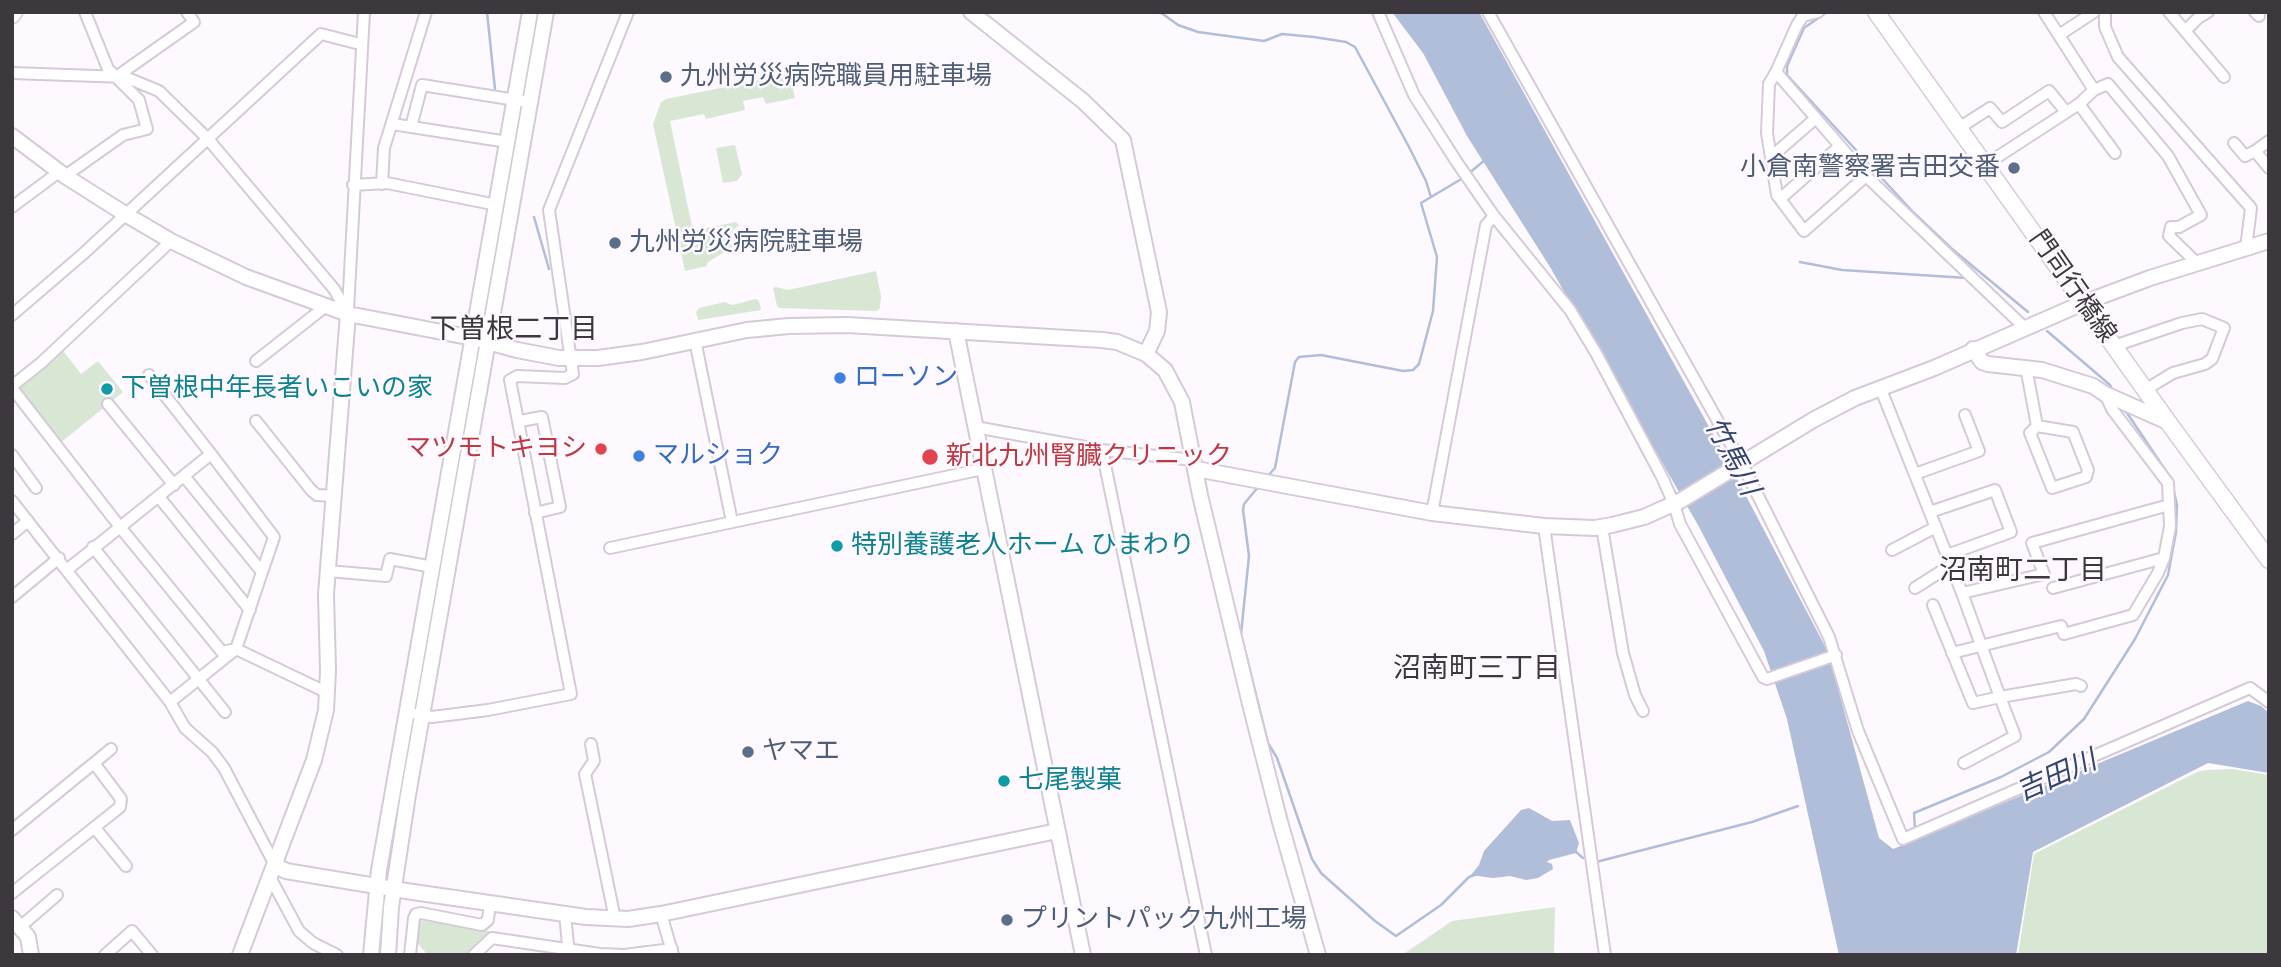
<!DOCTYPE html>
<html>
<head>
<meta charset="utf-8">
<style>
	body { margin:0 }
	#map { position:relative; width:2281px; height:967px; overflow:hidden; background:#fef9ff; font-family:Signika,sans-serif }
	canvas { display:block }
	.frame { position:absolute; inset:0; border:14px solid #3d383e; pointer-events:none }
</style>
</head>
<body>
<div id="map">
<canvas width="2281" height="967"></canvas>
<div class="frame"></div>
</div>
<script>
const context = document.querySelector('canvas').getContext('2d');
context.lineJoin = 'round';
function fillPath(path, color) { context.fillStyle = color; context.fill(path, 'evenodd'); }
const toPath = rows => new Path2D(rows.map(r => 'M' + r).join(''));
function trace(path, color, width, dash) { context.strokeStyle = color; context.lineWidth = width; context.lineCap = dash ? 'butt' : 'round'; context.setLineDash(dash || []); context.stroke(path); }
function label(font, color, halo, rows, align = 'center') {
  context.font = font + ' Signika,"Noto Sans JP",sans-serif'; context.lineWidth = 5; context.setLineDash([]); context.textBaseline = 'middle'; context.strokeStyle = halo; context.fillStyle = color; for (const [text, x, y, turn = 0] of rows) {
    context.save(); context.translate(x, y); context.rotate((+turn || 0) * Math.PI / 180); context.textAlign = isNaN(turn) ? turn : align; if (halo) context.strokeText(text, 0, 0); context.fillText(text, 0, 0); context.restore();
  }
}
const green = toPath([
	[790,74,795,98,766,104,763,97,743,101,745,110,706,119,704,114,670,121,693,231,736,222,739,225,731,232,732,247,707,263,707,266,685,271,653,124,661,102,666,99],
	[735,145,742,174,737,181,723,183,716,148],
	[876,271,881,296,880,308,877,311,780,308,777,306,773,288,776,287,788,290],
	[756,299,759,301,761,310,698,320,696,312,699,308,725,302,732,305],
	[61,348,81,374,98,361,123,392,59,444,14,387],
	[2233,769,2269,775,2269,955,2018,955,2034,854,2197,772,2206,770],
	[1555,907,1554,955,1402,955,1452,921],
	[420,920,490,931,490,935,467,955,428,955,417,943]
]);
const water = toPath([
	[1392,12,1479,12,1723,452,1828,652,1879,838,1893,849,2248,701,2261,706,2269,713,2269,773,2208,763,2033,852,2016,955,1839,955,1787,719,1764,651,1698,525,1550,267,1467,136,1423,53],
	[1529,808,1552,821,1570,820,1579,843,1576,853,1549,860,1547,862,1552,864,1553,869,1538,878,1526,880,1510,876,1493,878,1471,875,1479,865,1484,851,1521,810]
]);
const stream = toPath([
	[487,12,495,89],
	[1160,12,1178,25,1198,32,1264,41,1282,34,1314,37,1346,42,1355,47,1409,147,1426,181,1431,197],
	[1827,12,1804,28,1787,66,1787,75,1913,212,1952,249,2028,312],
	[1468,174,1485,160],
	[534,217,549,269],
	[1800,262,1842,270,1967,278],
	[2047,331,2110,385,2114,392],
	[2125,410,2170,477],
	[1266,478,1275,468,1295,362,1299,357,1321,355,1403,371,1413,370,1419,364,1433,311,1437,257,1421,203,1463,178],
	[1259,486,1244,504,1243,510,1249,556,1241,634,1268,743,1277,758,1312,859,1321,873,1375,921,1396,936,1441,905,1469,877,1477,874],
	[1915,829,1914,813,2001,777,2049,752,2084,719,2135,639,2168,575,2176,532,2177,505,2172,483],
	[1575,851,1583,858],
	[1596,862,1752,822,1798,806]
]);
const street = toPath([
	[1378,12,1414,95,1456,161,1494,216,1570,310,1596,353,1662,477,1674,504,1680,524,1763,677,1767,679,1836,655],
	[1488,12,1742,464,1829,637,1858,731,1903,839,2250,688,2269,702],
	[1818,12,1803,16,1797,25,1776,72,1866,176,2025,328],
	[2105,12,2105,27,2118,57,2251,208,2246,248],
	[2169,12,2224,77],
	[2255,12,2259,16],
	[2185,31,2198,18,2208,12],
	[2059,35,2094,12],
	[1776,72,1769,84,1767,133,1777,195,1804,231,1866,176],
	[12,73,125,77,159,91,208,139,334,289,348,314],
	[116,77,194,22,187,12],
	[2094,90,2108,84,2168,156,2201,215,2179,227,2171,227,2169,236,2197,263],
	[2079,104,2115,153],
	[392,124,508,142],
	[411,127,422,85,522,101],
	[1959,128,1990,108,2002,122,2049,91,2066,112],
	[2269,141,2255,151,2269,168],
	[2234,143,2245,156,2255,151],
	[1771,157,1816,118],
	[1985,165,2079,104,2094,90,2044,12],
	[65,176,123,135,147,129,139,100,108,69,85,12],
	[382,184,384,148,426,12],
	[353,185,387,183,497,205],
	[1780,199,1840,146],
	[12,207,59,172],
	[348,310,364,12],
	[12,315,83,254,321,34,360,44],
	[695,340,732,522],
	[2114,346,2182,323,2202,319,2224,328,2212,359,2205,364,2173,373,2145,390],
	[256,361,326,306],
	[2026,367,2037,426,2030,433,2052,488,2086,477,2088,470,2073,432,2037,426],
	[149,375,211,454],
	[12,386,41,363,171,241],
	[1880,387,1962,593,2000,697,1973,703,1933,605],
	[12,388,120,527,222,652,236,649,328,693],
	[108,404,174,485],
	[256,421,311,490,317,495,333,496],
	[520,421,542,417,560,507,535,513],
	[975,427,1102,450,1194,460],
	[1102,450,1206,955],
	[12,455,36,488],
	[1915,474,1979,451,1965,415],
	[184,476,262,572],
	[159,497,250,610],
	[12,501,170,702,185,728,212,752,224,768,275,865],
	[1930,512,1995,490,2011,532,1947,555],
	[1432,513,1486,225,1494,216],
	[1544,526,1605,955],
	[1602,527,1623,653,1635,695,1643,711],
	[12,534,28,521],
	[93,547,225,712],
	[610,548,983,469],
	[1892,550,1936,527],
	[68,569,211,454,274,537,236,649,170,702],
	[328,571,386,576,390,559,433,567],
	[1915,588,1951,565],
	[2053,588,2164,558],
	[1962,593,2044,574,2032,543,2169,505],
	[12,597,59,558],
	[1952,653,2061,626,2064,634,2133,615,2158,573,2164,558,2170,526,2168,483,2112,409,2105,394],
	[416,714,432,717,488,710,571,694,510,380,517,376,565,378,573,374,549,210,628,12],
	[591,744,594,761,585,774,615,919],
	[94,763,111,749],
	[1964,763,2015,736,2000,697,2076,684,2081,686],
	[95,828,126,866],
	[12,830,94,763,121,799,120,807,12,893],
	[270,877,299,931,313,943,337,955],
	[565,914,569,955],
	[661,914,673,955],
	[20,927,57,895],
	[105,955,132,931,152,955],
	[410,955,414,918,416,914,421,913,482,925,488,920,490,903],
	[474,955,492,938,600,954,624,955,672,949]
]);
const secondary = toPath([
	[971,12,1083,101,1123,140,1159,312,1157,331,1146,354],
	[12,136,65,176,125,214,171,241,246,277,348,314,473,338,517,350,559,358,598,358,642,352,747,330,789,326,847,325,1102,340,1117,342,1146,354,1165,370,1182,402,1200,495,1250,704,1280,822,1318,955],
	[956,331,1083,955],
	[1973,349,1982,362,1988,364,2042,370,2093,386,2105,394,2168,422],
	[1196,469,1432,513,1544,526,1595,528,1612,525,1644,517,1680,501,1813,420,1855,398,1934,368,2083,303,2150,278,2269,241],
	[275,865,286,871,406,891,586,917,628,919,661,914,1057,831],
	[12,918,28,937,31,955],
	[240,955,314,760,326,710,328,671,326,594,348,314],
	[371,955,379,870,530,12],
	[388,955,391,907,408,795,546,12]
]);
const primary = toPath([
	[1876,12,2168,422,2269,560],
	[12,15,14,12]
]);
const markers = [
	[666,77,7,"#5c6f8a"],
	[2014,168,7,"#5c6f8a"],
	[615,243,7,"#5c6f8a"],
	[840,378,7,"#3f7fe0"],
	[107,389,7,"#0f9aa8"],
	[601,449,7,"#e0444e"],
	[639,456,7,"#3f7fe0"],
	[930,457,9,"#e0444e"],
	[837,546,7,"#0f9aa8"],
	[748,752,7,"#5c6f8a"],
	[1004,781,7,"#0f9aa8"],
	[1007,920,7,"#5c6f8a"]
];
const serviceNames = [
	["九州労災病院職員用駐車場",680,77],
	["小倉南警察署吉田交番",2000,168,"right"],
	["九州労災病院駐車場",629,243],
	["ヤマエ",762,752],
	["プリントパック九州工場",1021,920]
];
const streetNames = [
	["門司行橋線",2072,287,55]
];
const shopNames = [
	["ローソン",854,378],
	["マルショク",653,456]
];
const cultureNames = [
	["下曽根中年長者いこいの家",121,389],
	["特別養護老人ホーム ひまわり",851,546],
	["七尾製菓",1018,781]
];
const healthNames = [
	["マツモトキヨシ",587,449],
	["新北九州腎臓クリニック",946,457,"left"]
];
const neighbourhoodNames = [
	["下曽根二丁目",514,331],
	["沼南町二丁目",2023,572],
	["沼南町三丁目",1477,670]
];
const waterNames = [
	["竹馬川",1731,457,62],
	["吉田川",2057,777,-24]
];
fillPath(green, '#d8e7d4');
fillPath(water, '#b0bed9');
trace(stream, '#b0bed9', 2.5);
trace(street, '#d5cad7', 14);
trace(secondary, '#d5cad7', 18);
trace(primary, '#d5cad7', 19);
trace(street, '#fff', 10);
trace(secondary, '#fff', 14);
trace(primary, '#fff', 16);
for (const [x, y, r, color] of markers) { const dot = new Path2D(); dot.arc(x, y, r, 0, 2 * Math.PI); context.fillStyle = color; context.fill(dot); trace(dot, '#fef9ff', 2.5); }
label('26px', '#4e5e75', '#fef9ff', serviceNames, 'left');
label('26px', '#3d383e', '#fef9ff', streetNames);
label('26px', '#366cbe', '#fef9ff', shopNames, 'left');
label('26px', '#0d838f', '#fef9ff', cultureNames, 'left');
label('26px', '#be3a42', '#fef9ff', healthNames, 'right');
label('28px', '#3d383e', '#fef9ff', neighbourhoodNames);
label('italic 28px', '#32456c', '#fef9ff', waterNames);
</script>
</body>
</html>
